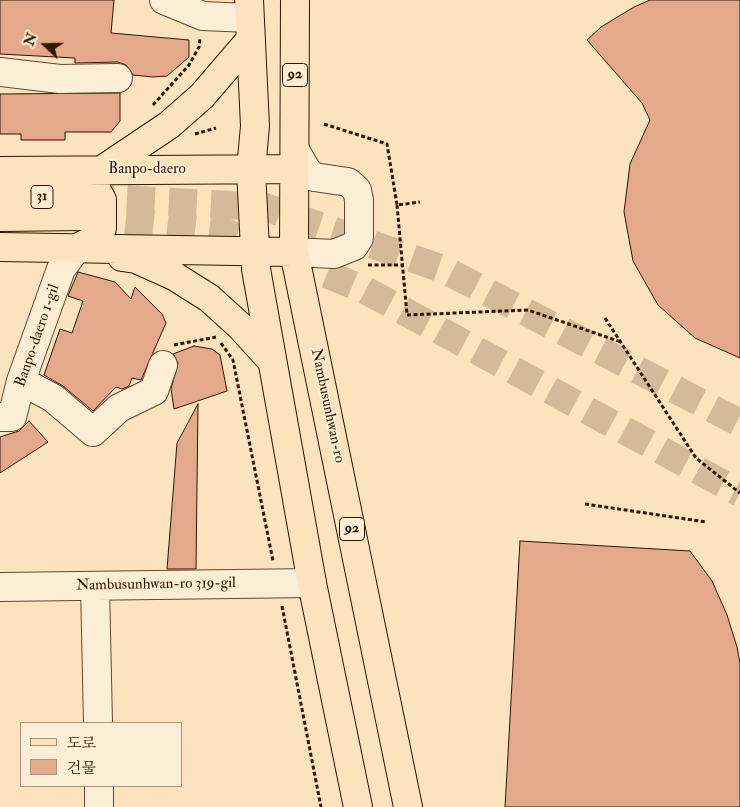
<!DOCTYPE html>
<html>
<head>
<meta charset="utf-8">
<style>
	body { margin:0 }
	#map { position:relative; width:740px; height:807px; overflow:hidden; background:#fbe3be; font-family:"IM FELL Double Pica","Noto Serif KR",serif }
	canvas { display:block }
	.legend { position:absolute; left:20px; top:722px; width:162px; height:65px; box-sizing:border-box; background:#fcedd5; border:1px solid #ab9781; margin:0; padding:6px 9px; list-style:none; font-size:15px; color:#321502 }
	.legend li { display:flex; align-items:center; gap:10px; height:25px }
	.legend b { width:25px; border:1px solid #ab9781 }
	.north { position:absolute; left:20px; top:20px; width:50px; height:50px; -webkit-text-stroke:4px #fcedd5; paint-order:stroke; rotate:291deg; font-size:14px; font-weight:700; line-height:20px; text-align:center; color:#321502 }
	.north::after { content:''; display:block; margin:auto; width:18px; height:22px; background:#321502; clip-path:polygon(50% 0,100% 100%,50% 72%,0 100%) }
</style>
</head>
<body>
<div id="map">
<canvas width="740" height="807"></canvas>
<ul class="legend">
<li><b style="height:6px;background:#fbe3be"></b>도로</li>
<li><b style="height:14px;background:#e4a98a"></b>건물</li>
</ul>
<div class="north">N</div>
</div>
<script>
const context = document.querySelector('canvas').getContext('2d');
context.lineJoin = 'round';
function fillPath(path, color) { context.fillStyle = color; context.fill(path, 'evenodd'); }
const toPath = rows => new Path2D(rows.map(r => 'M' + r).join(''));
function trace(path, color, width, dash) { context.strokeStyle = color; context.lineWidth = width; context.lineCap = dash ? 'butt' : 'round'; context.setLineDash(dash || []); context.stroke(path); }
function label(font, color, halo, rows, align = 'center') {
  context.font = font + ' "IM FELL Double Pica",serif'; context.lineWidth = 4; context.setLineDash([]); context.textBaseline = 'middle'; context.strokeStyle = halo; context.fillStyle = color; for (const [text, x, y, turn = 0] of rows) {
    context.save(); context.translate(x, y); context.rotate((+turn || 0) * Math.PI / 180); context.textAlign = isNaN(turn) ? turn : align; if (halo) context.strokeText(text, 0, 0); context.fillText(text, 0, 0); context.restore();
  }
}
const building = toPath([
	[0,0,114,0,111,33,189,40,189,57,167,76,153,77,133,75,126,65,118,62,75,63,75,58,0,54,0,0],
	[650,0,740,0,740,358,695,338,658,305,633,261,624,212,630,164,650,120,642,103,587,40,601,27,634,7,650,0],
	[120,93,120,121,111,132,65,132,65,140,21,140,21,134,0,134,0,94,120,93],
	[78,272,115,282,131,299,135,287,162,314,166,323,141,380,132,378,129,386,122,389,116,387,93,411,63,386,44,375,60,329,72,333,83,301,68,296,78,272],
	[194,346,212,349,220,355,227,391,174,409,171,389,178,363,173,354,194,346],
	[198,404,196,569,167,569,177,443,198,404],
	[29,421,48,442,0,473,0,437,19,431,29,421],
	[520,541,690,551,712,581,727,615,737,647,740,663,740,807,505,807,520,541]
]);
const highwayTunnel = toPath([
	[85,197,265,207,443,269,740,423],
	[84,216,227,233,365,290,740,493]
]);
const path = toPath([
	[153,105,189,65,199,47,200,38],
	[324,124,387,144,397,205,420,202],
	[195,134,216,128],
	[397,205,407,315,528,310,621,342],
	[368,265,403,265],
	[605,318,696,458,740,493],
	[221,343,233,360,273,561],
	[174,345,216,337],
	[585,504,706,522],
	[282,606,321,807]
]);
const minor = toPath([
	[164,0,203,16,249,18],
	[0,72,60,79,118,78],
	[294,252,334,254,354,246,359,238,359,200,357,190,348,182,314,177,307,171,295,150],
	[21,381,53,398,93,432,119,408,154,391,163,365],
	[0,417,12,417,21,381,61,269,77,248],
	[95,586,98,723],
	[0,587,312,583],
	[99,786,99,807]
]);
const major = toPath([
	[249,0,255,126,251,170,256,269,312,583,358,807],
	[295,0,294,252,408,807],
	[102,170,169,125,202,96,250,40],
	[0,171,295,169],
	[0,247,294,252],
	[77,248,99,237,102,228,102,200,86,171],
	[122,257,136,259,174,276,209,298,241,327,271,360]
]);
const highway = toPath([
	[0,197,85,197],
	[0,217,84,216]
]);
const shields = [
	[295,75,25],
	[42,197,22],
	[352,529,25]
];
const shieldNames = [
	["92",295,75],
	["31",42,197],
	["92",352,529]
];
const streetNames = [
	["Banpo-daero",147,170],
	["Banpo-daero 1-gil",38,336,-71],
	["Nambusunhwan-ro",327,406,78],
	["Nambusunhwan-ro 319-gil",156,585,-1]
];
fillPath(building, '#e4a98a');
trace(building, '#321502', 1);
trace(highwayTunnel, '#d3ba98', 28, [28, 14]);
trace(minor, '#644831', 30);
trace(major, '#321502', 30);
trace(highway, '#321502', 30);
trace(path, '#321502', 3, [4, 2.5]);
trace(minor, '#fcedd5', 28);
trace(major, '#fbe3be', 28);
trace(highway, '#fbe3be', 28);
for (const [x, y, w] of shields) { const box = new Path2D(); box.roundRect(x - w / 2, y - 11.5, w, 23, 4); context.fillStyle = '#fcedd5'; context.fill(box); trace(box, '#321502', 1); }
label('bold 14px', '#321502', null, shieldNames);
label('15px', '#321502', '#fcedd5', streetNames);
</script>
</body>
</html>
